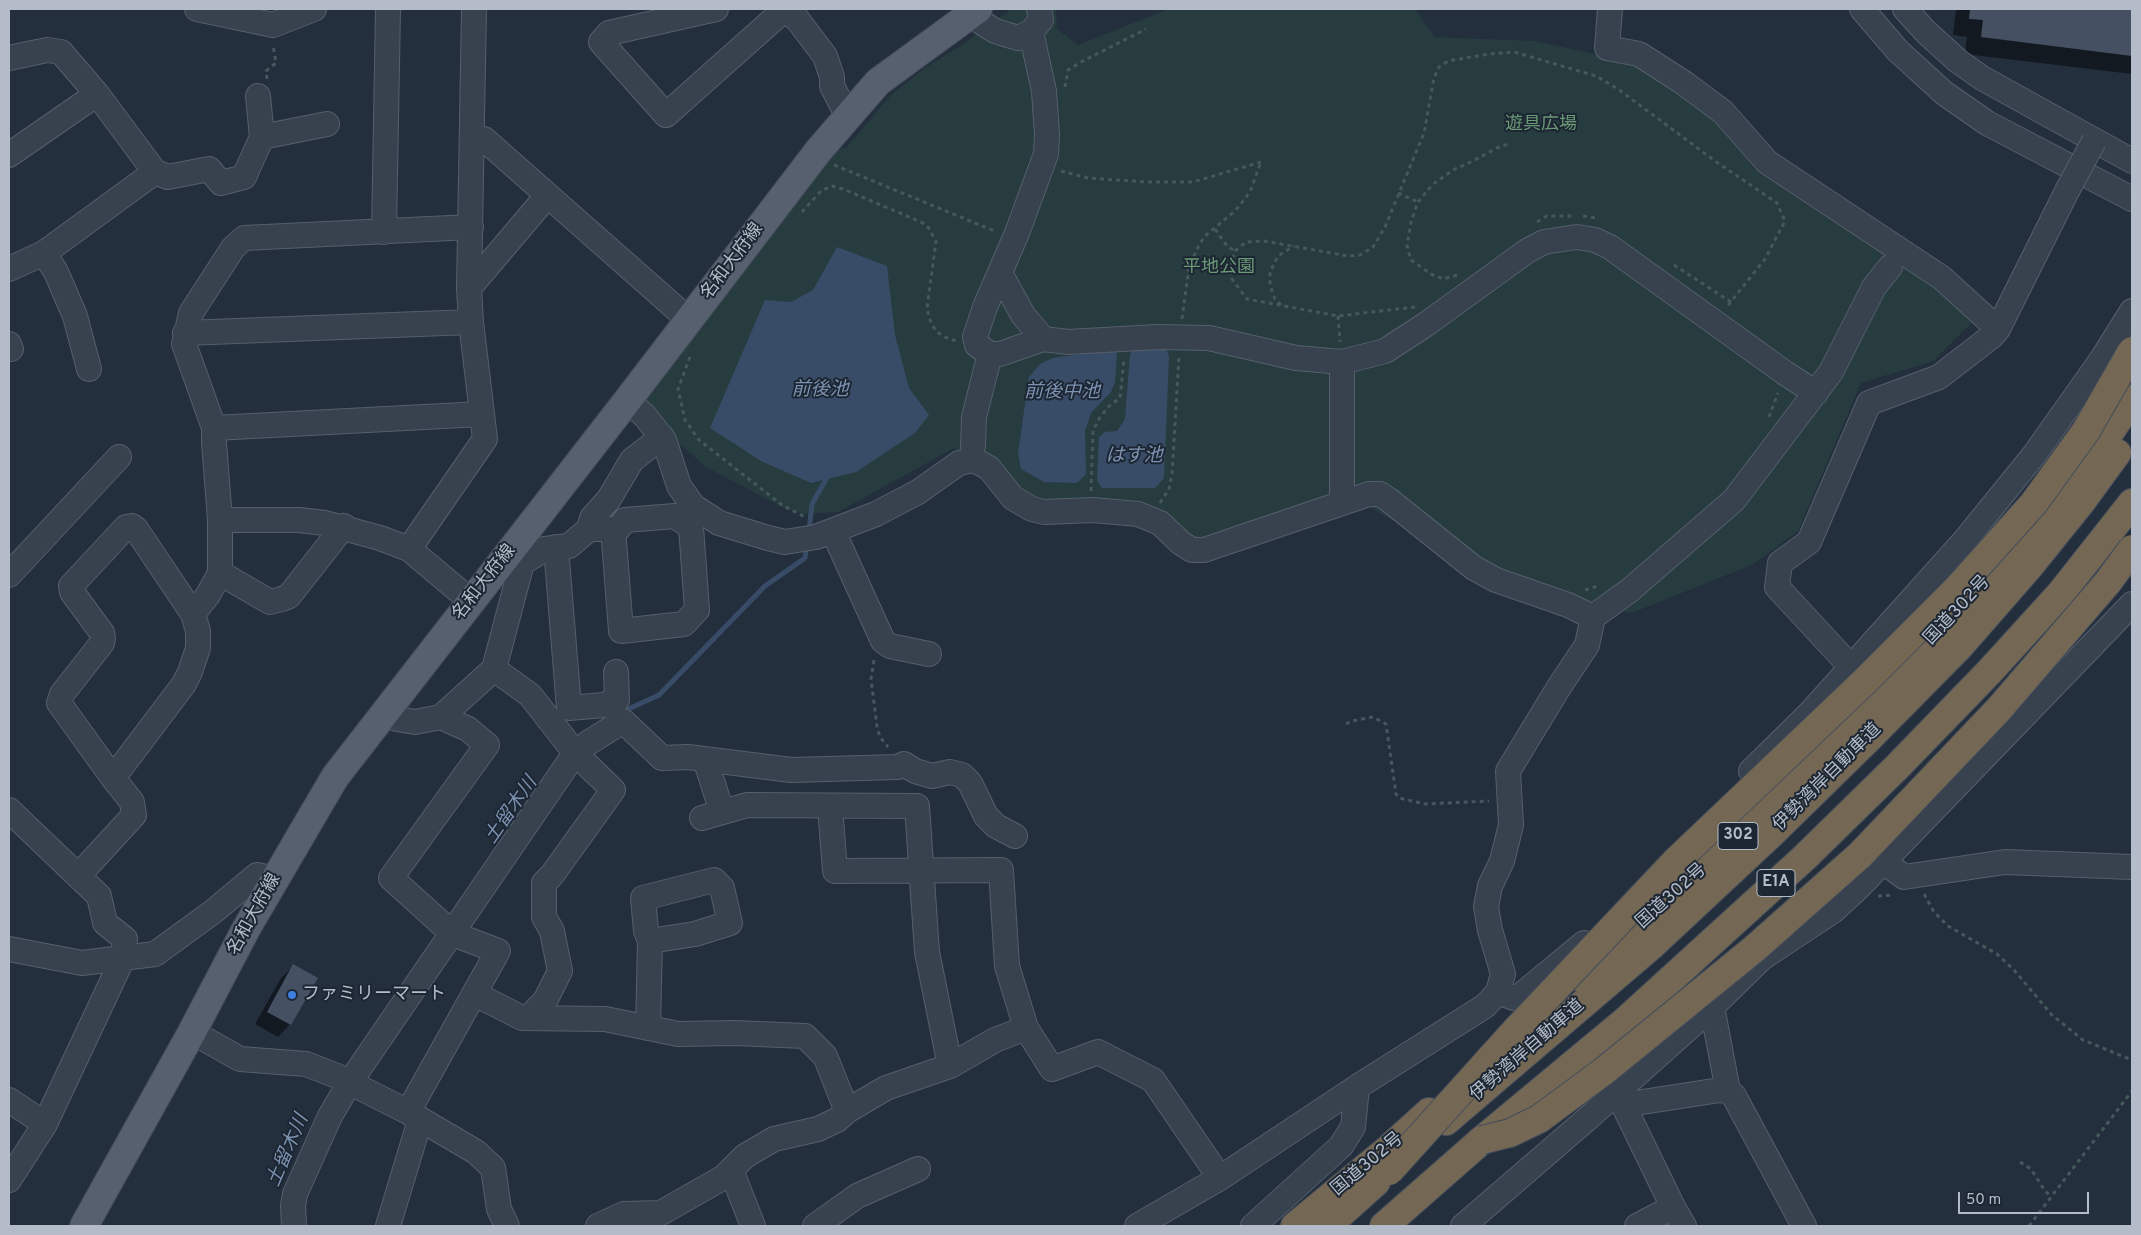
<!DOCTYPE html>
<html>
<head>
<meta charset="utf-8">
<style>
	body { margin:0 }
	#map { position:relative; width:2141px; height:1235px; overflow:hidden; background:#242f3e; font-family:Overpass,sans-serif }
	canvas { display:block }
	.frame { position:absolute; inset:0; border:10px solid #b4bcc9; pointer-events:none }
	.scale { position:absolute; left:1958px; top:1192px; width:131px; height:22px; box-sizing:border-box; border:2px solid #b4bcc9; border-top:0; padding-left:6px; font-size:15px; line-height:18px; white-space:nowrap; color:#b4bcc9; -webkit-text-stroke:4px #1d2633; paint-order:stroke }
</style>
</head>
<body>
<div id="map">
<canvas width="2141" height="1235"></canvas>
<div class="frame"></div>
<div class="scale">50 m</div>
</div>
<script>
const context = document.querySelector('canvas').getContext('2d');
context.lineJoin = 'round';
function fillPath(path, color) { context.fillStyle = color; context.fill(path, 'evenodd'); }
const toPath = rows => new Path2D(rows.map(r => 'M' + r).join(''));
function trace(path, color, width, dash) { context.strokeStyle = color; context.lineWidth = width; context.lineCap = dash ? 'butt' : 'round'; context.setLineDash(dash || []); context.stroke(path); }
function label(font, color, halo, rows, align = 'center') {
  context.font = font + ' Overpass,"Noto Sans JP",sans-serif'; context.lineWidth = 4; context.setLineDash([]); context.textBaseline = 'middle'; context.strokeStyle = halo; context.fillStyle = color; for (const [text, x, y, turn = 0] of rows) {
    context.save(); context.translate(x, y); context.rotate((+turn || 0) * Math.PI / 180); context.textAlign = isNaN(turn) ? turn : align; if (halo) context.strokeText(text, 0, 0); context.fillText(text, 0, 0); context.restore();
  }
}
const green = toPath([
	[1012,9,1056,9,1057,29,1078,45,1169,9,1415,9,1434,37,1535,41,1636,63,1674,87,1720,125,1754,168,1855,227,1976,318,1933,361,1861,383,1798,531,1754,564,1634,612,1587,612,1509,586,1355,499,1230,539,1185,539,1136,518,1042,509,954,448,838,512,805,514,784,508,706,467,634,404,826,154,847,147,890,96,925,68,960,46]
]);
const water = toPath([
	[837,247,887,266,895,335,909,388,929,415,915,433,856,472,811,483,761,461,710,428,765,300,791,302,813,290],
	[1138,343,1165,344,1169,357,1164,478,1155,488,1102,488,1097,481,1099,437,1105,432,1117,431,1125,419,1130,354],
	[1113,350,1117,354,1115,382,1111,392,1091,413,1085,431,1086,474,1077,483,1044,482,1021,469,1018,453,1029,377,1040,364,1053,358]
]);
const shadow = toPath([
	[1956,9,2132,9,2132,74,1965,54,1967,37,1953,35],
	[294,966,290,1024,278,1037,255,1024,281,978]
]);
const stream = toPath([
	[809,531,812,504,829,474],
	[622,712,659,695,765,586,805,558,807,544]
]);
const building = toPath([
	[1970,9,2132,9,2132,56,1981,37,1983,20,1969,19],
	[293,964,318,978,291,1025,267,1012]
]);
const path = toPath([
	[267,79,266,71,276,63,273,45],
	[1065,87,1068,70,1081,62,1146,29],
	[834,165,997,232],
	[1061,171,1088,178,1146,182,1193,182,1261,162],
	[1398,193,1418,202],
	[802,212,821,191,832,186,843,189,921,222,928,227,936,241,927,308,929,317,932,325,937,332,945,337,956,341],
	[1583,216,1596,218],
	[1537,222,1547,216,1572,216],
	[1215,229,1227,246,1235,251],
	[1674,265,1731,302],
	[1457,275,1443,279,1431,274,1411,260,1407,246,1411,222,1418,202,1432,185,1453,170,1471,162,1497,148,1511,143],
	[1281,305,1275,299,1270,285,1270,272,1278,256,1294,246],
	[1415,307,1338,316,1247,299,1232,279,1230,267,1235,251,1246,242,1264,241,1348,256,1360,255,1373,247,1385,227,1424,133,1434,78,1439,67,1448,61,1489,54,1514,52,1596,76,1618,89,1715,161,1777,203,1785,221,1765,259,1726,308],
	[1338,316,1340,342],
	[1182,319,1189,267,1197,249,1204,237,1236,210,1250,192,1261,162],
	[690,357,678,389,685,420,699,440,782,505,805,517],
	[1769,417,1778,393],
	[1091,491,1093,431,1099,419,1108,407,1120,398,1124,359],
	[1160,503,1169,489,1172,474,1179,357],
	[1585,590,1598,586],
	[874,660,871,679,877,727,880,737,888,747],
	[1346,724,1352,721,1373,717,1386,724,1396,794,1399,798,1425,804,1489,801],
	[1924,894,1934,912,1948,926,1997,954,2014,970,2052,1015,2083,1040,2132,1060],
	[1878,896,1894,895],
	[2020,1162,2031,1169,2045,1191,2051,1196],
	[2029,1226,2132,1091]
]);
const minor = toPath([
	[197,9,273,25,314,9],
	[716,9,609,33,601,42,666,115,784,10],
	[782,9,797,19,825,56,832,77,832,86,848,117],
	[1610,9,1607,48,1639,54,1684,83,1723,112,1767,162,1942,278,1998,329],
	[1862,9,1898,51,1944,93,1987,123,2132,199],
	[1905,9,1926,32,1958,61,1982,78,2132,161],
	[970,15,995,31,1018,38,1031,32,1041,20,1039,9],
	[9,58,47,50,61,52,97,94,155,172,168,177,209,169,221,183,244,177,262,137,258,96],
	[262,137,327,124],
	[472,137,484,139,689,320],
	[9,155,97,94],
	[384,232,388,9],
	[44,253,56,272,75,316,89,369],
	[9,269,44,253,155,172],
	[469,288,547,196],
	[185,333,471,322],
	[1043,339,1068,342,1157,337,1209,338,1296,358,1342,362,1385,351,1425,325,1527,251,1544,242,1577,237,1595,240,1610,247,1785,373,1816,393],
	[9,344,11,349],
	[990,354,1000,354,1043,339,1023,315,1000,273],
	[1342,362,1342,492],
	[627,401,644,415,664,440,679,486,693,506,719,523,768,538,785,542,816,537,876,514,918,492,959,463,974,460,989,468,1013,498,1032,509,1044,512,1093,510,1138,514,1160,523,1181,543,1192,550,1204,550,1369,494,1380,494,1389,500,1474,568,1496,580,1568,605,1593,617],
	[214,428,482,414],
	[973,446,974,417,990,354,977,345,975,337,985,307,1017,233,1046,154,1047,135,1044,91,1031,32],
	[220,520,299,520,325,523,380,538,409,549,471,601],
	[589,529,592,518,609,499,632,460,662,437],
	[833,531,883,641,890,646,929,654],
	[556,547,569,708,604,705,617,700,616,672],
	[409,549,485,439,471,322,469,288,474,9],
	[220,573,270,602,282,599,289,596,344,526],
	[9,575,119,457],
	[1851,667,1777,587,1780,563,1809,542,1869,403,1939,377,1992,336,1998,329,2067,191],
	[494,669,530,695,576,754,613,790,552,875,544,883,544,917,552,931,560,971,545,1001,533,1013,533,1018],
	[387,712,397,719,415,722,441,717,468,729,487,745,391,878,453,934,498,951,408,1112],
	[441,717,494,669,522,563,545,549,569,546,589,529,618,529,625,520,675,516,691,527,697,610,684,624,621,631,613,529],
	[705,759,722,812],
	[1751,771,1811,712,1966,539,2034,455,2102,359,2132,311],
	[113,778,59,703,62,694,102,643,103,638,102,633,72,592,71,586,126,527,132,526,136,529,193,614],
	[830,806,835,871,1001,870,1007,966,1026,1028,1052,1069,1098,1052,1153,1080,1220,1178],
	[9,810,99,896,105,923,125,939,123,958,45,1124,9,1180],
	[702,818,747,805,917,806,927,952,950,1066],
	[1884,862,1904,877,2005,862,2132,867],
	[79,875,134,815,132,802,113,778,184,684,190,672,198,648,198,631,193,614,208,595,220,573,220,520,214,443,214,428,184,344,191,313,233,248,244,238,471,227],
	[9,949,82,963,155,954,214,911,257,875,274,879],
	[1498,992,1503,974,1490,930,1486,907,1490,886,1502,861,1511,825,1508,771,1559,687,1587,645,1593,617,1630,590,1734,500,1831,372,1874,287,1890,267],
	[475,994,522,1018,605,1019,678,1034,735,1033,805,1036,825,1056,847,1111],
	[1712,1007,1728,1091],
	[648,1028,650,941,646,931,643,898,714,880,722,888,730,923,695,934,650,941],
	[192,1032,240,1059,306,1064,337,1076,408,1112,476,1152,493,1168,499,1209,507,1226],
	[1617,1092,1673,1207],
	[9,1100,45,1124],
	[1623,1105,1720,1090,1728,1091,1734,1096,1804,1226],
	[731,1170,753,1226],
	[294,1226,293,1206,295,1194,330,1116,350,1082,569,762,588,743,623,721,662,758,688,757,791,770,898,767,904,764,915,771,932,776,950,772,962,775,970,783,986,816,996,826,1015,836],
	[388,1226,420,1120],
	[598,1226,624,1214,661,1213,724,1177,745,1156,774,1139,818,1129,837,1120,847,1111,886,1088,950,1066,995,1040,1026,1028],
	[815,1226,857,1196,918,1169],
	[1137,1226,1220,1178,1357,1087,1485,1006,1498,992,1514,998,1520,996,1584,943],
	[1253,1226,1341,1146,1353,1127,1357,1087],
	[1463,1226,1587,1119,1712,1007,1762,958,1833,911,1858,888,2132,604],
	[1637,1226,1673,1207,1684,1226]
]);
const major = toPath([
	[84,1226,192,1032,246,929,335,777,627,401,819,150,878,82,978,9]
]);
const highway = toPath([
	[1580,977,1671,899,1795,783,2014,551,2102,444,2132,399],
	[1446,1121,1652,945,1772,833,1868,739,1959,647,2028,568,2082,501,2117,453],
	[1295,1226,1386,1151,1429,1112],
	[1327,1226,1376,1182],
	[1384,1226,1482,1140,1624,1022,1804,858,1897,767,1990,671,2061,593,2132,503]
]);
const minorBridge = toPath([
	[2067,191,2094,141]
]);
const highwayBridge = toPath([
	[1482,1140,1510,1133,1539,1119,1604,1071,1754,949,1860,855,1999,709,2108,582,2132,549],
	[1389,1171,1518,1028,1675,862,1862,684,1956,590,2034,503,2086,431,2132,351]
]);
const markers = [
	[292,995,5,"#3f7fe0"]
];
const shields = [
	[1738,836,40],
	[1776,883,38]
];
const shieldNames = [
	["302",1738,836],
	["E1A",1776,883]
];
const parkNames = [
	["遊具広場",1541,125],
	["平地公園",1219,268]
];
const streetNames = [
	["名和大府線",733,262,-53],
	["名和大府線",485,583,-52],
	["国道302号",1958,611,-47],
	["伊勢湾岸自動車道",1828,778,-45],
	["国道302号",1672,897,-42],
	["名和大府線",255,915,-61],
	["伊勢湾岸自動車道",1528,1051,-41],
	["国道302号",1368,1165,-40]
];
const poiNames = [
	["ファミリーマート",302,995]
];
const waterNames = [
	["前後池",820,391],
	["前後中池",1062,393],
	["はす池",1134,457],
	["土留木川",512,811,-55],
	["土留木川",289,1151,-67]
];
fillPath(green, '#263c3f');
fillPath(water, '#394c67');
fillPath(shadow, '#0007');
trace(stream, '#394c67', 5);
fillPath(building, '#455162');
trace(minor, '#565f6c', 26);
trace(major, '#414a57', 30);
trace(highway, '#434c59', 30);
trace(path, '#44595c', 3, [4, 4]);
trace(minor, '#38414e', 24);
trace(major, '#56606e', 28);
trace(highway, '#746855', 28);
trace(minorBridge, '#565f6c', 26, []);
trace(highwayBridge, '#434c59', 30, []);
trace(minorBridge, '#38414e', 24);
trace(highwayBridge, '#746855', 28);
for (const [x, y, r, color] of markers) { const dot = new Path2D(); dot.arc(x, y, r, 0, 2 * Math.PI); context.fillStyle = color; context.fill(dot); trace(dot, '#1d2633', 2); }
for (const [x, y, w] of shields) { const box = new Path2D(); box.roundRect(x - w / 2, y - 13.5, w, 27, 4); context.fillStyle = '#1d2633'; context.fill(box); trace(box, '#b4bcc9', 1); }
label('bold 16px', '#b4bcc9', null, shieldNames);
label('18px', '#6b9a76', '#1d2633', parkNames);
label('18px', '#b4bcc9', '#1d2633', streetNames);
label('18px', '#b4bcc9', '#1d2633', poiNames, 'left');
label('italic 19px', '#7c92b1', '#1d2633', waterNames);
</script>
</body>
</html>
